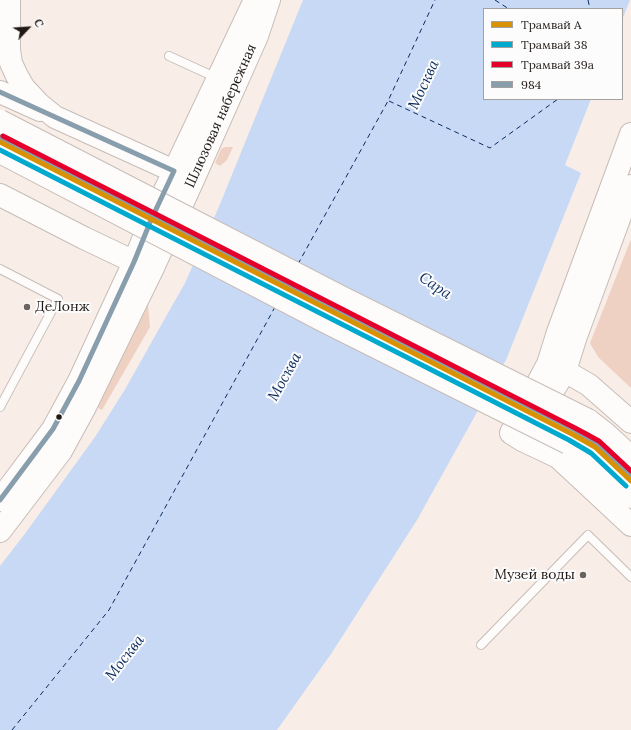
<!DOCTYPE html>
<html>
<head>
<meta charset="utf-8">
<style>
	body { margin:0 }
	#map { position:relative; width:631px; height:730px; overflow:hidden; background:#f8ede7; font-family:Lora,serif }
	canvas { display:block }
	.legend { position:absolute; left:483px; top:8px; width:140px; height:92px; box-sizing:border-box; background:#fcfcfc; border:1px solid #a4a19f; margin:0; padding:5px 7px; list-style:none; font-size:12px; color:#201814 }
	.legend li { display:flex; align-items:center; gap:8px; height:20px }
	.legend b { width:20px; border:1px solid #a4a19f }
	.north { position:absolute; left:8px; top:8px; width:40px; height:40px; -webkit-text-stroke:3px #fcfcfc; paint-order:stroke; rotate:65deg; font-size:11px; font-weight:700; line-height:16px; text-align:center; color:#201814 }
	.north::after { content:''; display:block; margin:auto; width:14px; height:18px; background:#201814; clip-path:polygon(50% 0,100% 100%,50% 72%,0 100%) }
</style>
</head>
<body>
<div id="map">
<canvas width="631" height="730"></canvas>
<ul class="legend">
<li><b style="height:5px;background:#d79103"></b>Трамвай А</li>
<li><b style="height:5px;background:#00a9ce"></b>Трамвай 38</li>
<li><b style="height:5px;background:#e4002b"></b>Трамвай 39а</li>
<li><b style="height:5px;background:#899ead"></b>984</li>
</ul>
<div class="north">С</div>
</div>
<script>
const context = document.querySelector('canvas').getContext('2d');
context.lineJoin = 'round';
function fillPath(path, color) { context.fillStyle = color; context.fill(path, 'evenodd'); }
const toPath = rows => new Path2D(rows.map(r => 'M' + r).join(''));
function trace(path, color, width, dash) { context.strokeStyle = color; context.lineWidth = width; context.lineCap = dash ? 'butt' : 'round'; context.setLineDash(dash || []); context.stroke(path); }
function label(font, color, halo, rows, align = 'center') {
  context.font = font + ' Lora,serif'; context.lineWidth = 4; context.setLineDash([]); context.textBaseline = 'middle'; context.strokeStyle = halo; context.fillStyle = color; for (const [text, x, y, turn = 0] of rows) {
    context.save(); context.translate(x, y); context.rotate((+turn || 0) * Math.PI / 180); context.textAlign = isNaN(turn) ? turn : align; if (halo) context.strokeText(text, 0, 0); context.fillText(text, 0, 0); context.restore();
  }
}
const green = toPath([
	[225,147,233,147,227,160,220,166,215,163,221,149],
	[631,239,631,388,598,357,590,343],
	[148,305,150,327,102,410,98,408,109,379]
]);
const water = toPath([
	[303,0,630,0,622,20,622,9,484,9,484,99,591,99,565,165,581,173,506,360,417,520,331,654,277,730,0,730,0,566,24,535,95,437,124,391,185,283,218,209]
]);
const ferry = toPath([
	[495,0,509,9],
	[588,0,590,9],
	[389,101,490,148,558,99],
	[298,264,388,101,435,0],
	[12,730,109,610,275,307]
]);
const service = toPath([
	[169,56,217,78],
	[0,269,58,299,0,407],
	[481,645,588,535,631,577]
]);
const secondary = toPath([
	[9,0,9,50,11,63,17,76,24,88,39,104,55,117,187,177],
	[0,92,40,110],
	[631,134,558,332,548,364,511,433,522,440,558,457,631,525],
	[0,195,84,238,147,268],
	[551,365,565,371,589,385,631,422],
	[538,415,565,371,575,339,631,186],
	[588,420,606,434,631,457],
	[568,443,590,458,631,497],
	[0,500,53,429,79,381,134,262,151,220,255,0],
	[0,531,61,451,85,407,152,270,193,180,257,36,269,0]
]);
const serviceBridge = toPath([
	[0,137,575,430,598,444,631,475]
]);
const secondaryBridge = toPath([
	[0,121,341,297,588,420],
	[0,152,328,323,568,443]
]);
const bus1 = toPath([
	[0,92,174,171,151,220,134,262,79,381,53,429,0,500],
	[0,137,575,430,598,444,631,475]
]);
const tram1 = toPath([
	[0,142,572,434,595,447,631,481]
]);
const tram2 = toPath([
	[0,150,569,440,591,453,626,486]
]);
const tram3 = toPath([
	[3,136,575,428,599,441,631,471]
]);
const markers = [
	[27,307,4,"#6c635e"],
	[59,417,3.5,"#201814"],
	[583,575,4,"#6c635e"]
];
const streetNames = [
	["Шлюзовая набережная",221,116,-66]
];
const poiNames = [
	["ДеЛонж",35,307],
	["Музей воды",575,575,"right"]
];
const waterNames = [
	["Москва",424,85,-65],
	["Сара",435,286,34],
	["Москва",285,377,-61],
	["Москва",125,658,-52]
];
fillPath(green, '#efd1c3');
fillPath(water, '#c8d9f6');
trace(ferry, '#082b5e', 1, [5, 4]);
trace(service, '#c6bdb8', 10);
trace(secondary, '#c6bdb8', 24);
trace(service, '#fefcfb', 8);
trace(secondary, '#fefcfb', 22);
trace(serviceBridge, '#c6bdb8', 10, []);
trace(secondaryBridge, '#c6bdb8', 24, []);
trace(serviceBridge, '#fefcfb', 8);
trace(secondaryBridge, '#fefcfb', 22);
trace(bus1, '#899ead', 5);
trace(tram1, '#d79103', 5);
trace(tram2, '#00a9ce', 5);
trace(tram3, '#e4002b', 5);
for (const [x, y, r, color] of markers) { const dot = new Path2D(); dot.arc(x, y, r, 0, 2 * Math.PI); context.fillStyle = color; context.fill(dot); trace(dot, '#fcfcfc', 1.5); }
label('14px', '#201814', '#fcfcfc', streetNames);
label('14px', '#201814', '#fcfcfc', poiNames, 'left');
label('italic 15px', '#082b5e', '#fcfcfc', waterNames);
</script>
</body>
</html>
